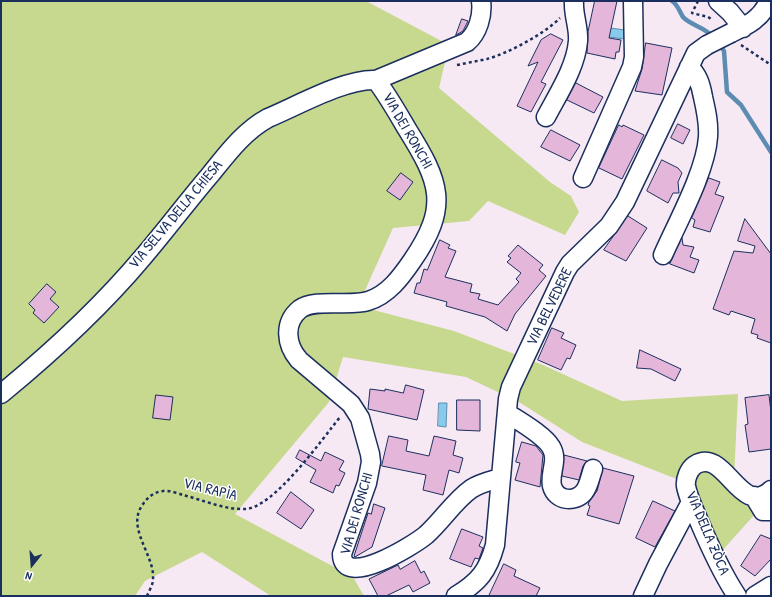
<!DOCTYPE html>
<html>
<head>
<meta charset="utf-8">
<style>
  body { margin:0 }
  #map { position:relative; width:772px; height:597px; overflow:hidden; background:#f7e9f4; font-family:"Patrick Hand",sans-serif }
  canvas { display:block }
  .frame { position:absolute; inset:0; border:2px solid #1b2f5e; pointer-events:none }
  .north { position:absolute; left:12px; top:545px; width:40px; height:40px; -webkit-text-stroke:3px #fff; paint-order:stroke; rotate:197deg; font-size:11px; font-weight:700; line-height:16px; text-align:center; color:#1b2f5e }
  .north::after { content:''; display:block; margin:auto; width:14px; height:18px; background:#1b2f5e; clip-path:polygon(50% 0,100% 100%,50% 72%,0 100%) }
</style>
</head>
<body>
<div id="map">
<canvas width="772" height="597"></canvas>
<div class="frame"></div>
<div class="north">N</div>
</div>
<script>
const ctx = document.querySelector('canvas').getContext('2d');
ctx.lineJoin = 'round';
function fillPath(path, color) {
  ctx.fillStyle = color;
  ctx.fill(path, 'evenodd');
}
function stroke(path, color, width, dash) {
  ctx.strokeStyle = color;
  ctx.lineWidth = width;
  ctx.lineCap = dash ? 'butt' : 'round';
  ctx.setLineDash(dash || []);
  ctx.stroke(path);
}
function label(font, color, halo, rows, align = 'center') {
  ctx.font = font + ' "Patrick Hand",sans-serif';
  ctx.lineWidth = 3;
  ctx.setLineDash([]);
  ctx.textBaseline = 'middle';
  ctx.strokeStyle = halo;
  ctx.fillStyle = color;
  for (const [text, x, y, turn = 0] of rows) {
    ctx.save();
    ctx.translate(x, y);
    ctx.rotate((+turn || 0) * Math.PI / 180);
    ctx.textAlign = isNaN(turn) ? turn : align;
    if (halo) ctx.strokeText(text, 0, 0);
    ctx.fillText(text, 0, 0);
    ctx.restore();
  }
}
fillPath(new Path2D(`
  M1,1H366L449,45L439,88L550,182L571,196L579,212L565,235L488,201L469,221L393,228L358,306L454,331L543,365L622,401L738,394L734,479L755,514L721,552L692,485L582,442L519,402L466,377L343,357L329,402L235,514L353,577L364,596H271L202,552L145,581L135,596H1Z`), '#c7d98e');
const water = new Path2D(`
  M603,27L625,30L624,39L602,36Z
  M439,403H447L446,427L438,426Z`);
fillPath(water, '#89caea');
stroke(water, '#5d8cb2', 1);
stroke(new Path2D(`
  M672,1C678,5 679,11 683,17C690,25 705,27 713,37
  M719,44L724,51L727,92L741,105L771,152`), '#5d8cb2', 4.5);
const building = new Path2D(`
  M595,1H617L609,38L621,40L619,52H616L615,59L587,53L588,32Z
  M462,19L468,21L463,31L456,35Z
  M551,34L563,40L541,82L546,84L531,112L517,106L538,62L528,66L541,40Z
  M646,43L672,48L662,95L635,91L642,69Z
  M576,83L603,97L594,113L567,100Z
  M678,124L690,130L683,144L671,138Z
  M619,125L622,127L623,125L644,135L622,179L599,168Z
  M551,130L580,145L570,161L541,147Z
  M662,160L678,168L682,173L678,182L679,193H673L668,203L647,191Z
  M401,173L413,182L400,200L387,191Z
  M709,178L720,182L715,194L724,197L710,232L693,227L695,220L692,218Z
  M628,216L647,228L626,261L604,250Z
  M745,219L771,254V343L757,338L758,335L751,333L755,319L731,311L729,315L713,309L734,251L753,253L755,246L738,241Z
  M682,238L683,245L694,247L690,257L699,260L694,273L670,264Z
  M440,240L450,245L448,248L456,251L445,277L472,284L470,292L480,294L478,299L498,305L519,282L516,279L521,273L507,262L511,258L508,256L518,245L543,265L539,270L546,276L515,314L507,331L485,317L446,306L447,302L414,293L417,283H420L424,269L427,270Z
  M47,284L56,292L50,299L59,307L44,323L33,313L35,310L29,304Z
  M552,328L564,333L561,338L576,345L570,359L567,358L561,370L538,360Z
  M640,350L681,369L675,381L651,369L637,368Z
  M406,385L424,390L417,420L368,409L370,389L385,391V389L403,393Z
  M156,395L173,397L170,420L153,418Z
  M769,395L771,412V449L749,452L745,425L748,424L745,398Z
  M457,400H480V431L457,430Z
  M389,436L408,440L406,451L429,456L434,436L456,441L453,455L463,458L459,473L449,470L443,495L423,490L426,475L382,466Z
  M522,442L536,446L543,455L540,487L515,480L520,463L516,462Z
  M300,450L321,461L325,452L344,461L339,470L345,473L339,486L336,485L333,493L310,482L316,470L296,458Z
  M564,455L587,461L583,466L579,480L562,476Z
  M603,468L634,476L619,524L587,515L590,506L588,505L589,502L597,491Z
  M291,492L314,510L301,529L277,513Z
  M653,501L675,511L655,547L636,538Z
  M374,504L385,508L372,547L355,557L354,556L368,513L371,514Z
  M462,529L483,537L479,546L483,548L479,559L475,558L471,567L450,559Z
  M761,535L771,539V559L755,576L741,566Z
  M415,561L421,573L424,571L430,583L413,592L409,585L386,596H378L369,579L398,565L400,569Z
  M504,564L516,570L514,576L540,588L536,596H489Z`);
fillPath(building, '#e3b6da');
stroke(building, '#1b2f5e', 1);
const minor = new Path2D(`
  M481,1C483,15 478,33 467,42L376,80C388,96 397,112 407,129C440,182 450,206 412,261C401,277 388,295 368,301C350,307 315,298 300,309C283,323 286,345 299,360L351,404L360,418L370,454L371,462L367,483L342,554C342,590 414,545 426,535C442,521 454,501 471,489C480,483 490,481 500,478
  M718,1L730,12L743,28
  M731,33C748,25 761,19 769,1
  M546,117C558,94 576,67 578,41C579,27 573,15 574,1
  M583,178L632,67L634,57L633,1
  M663,255C677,223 706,171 708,137C709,123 706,110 703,97C701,86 698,74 689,67
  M1,394C51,353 101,307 143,257C166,230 187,202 210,175C227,154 244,131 268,118C297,106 346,78 376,80
  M507,413C519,421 544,435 551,447C559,460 549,473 552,486C556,501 575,503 584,492C589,486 590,477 593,469
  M754,496L763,511H771
  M456,596C479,582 488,571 495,545L508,399L511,387L565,272L570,264L609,226L625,202L696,53L707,45
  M643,596L658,564L691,502
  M737,596C721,572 710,547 699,521C694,510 688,497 686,486C685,479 689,469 695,465C725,446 740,519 771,490
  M755,596L771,586`);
stroke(minor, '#1b2f5e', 21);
stroke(new Path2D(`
  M698,1L692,13L708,17L713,20
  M741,45L771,65
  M457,65C467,63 477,61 487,59C509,53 544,34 560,18
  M147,596C149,591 153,585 153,579C155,557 129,531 140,509C145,500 152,492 163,491C169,490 177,493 183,495C203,500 225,510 245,509C274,508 322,439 341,416`), '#1b2f5e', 2.5, [3, 3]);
stroke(minor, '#fff', 18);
const minorBridge = new Path2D(`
  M707,45L731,33`);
stroke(minorBridge, '#1b2f5e', 21, []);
stroke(minorBridge, '#fff', 18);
label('15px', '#1b2f5e', '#fff', [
  ["VIA DEI RONCHI",407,131,60],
  ["VIA SELVA DELLA CHIESA",176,215,-50],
  ["VIA BELVEDERE",550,307,-64],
  ["VIA RAPÌA",210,490,14],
  ["VIA DEI RONCHI",357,514,-74],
  ["VIA DELLA ZÒCA",707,533,67]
]);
</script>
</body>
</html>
